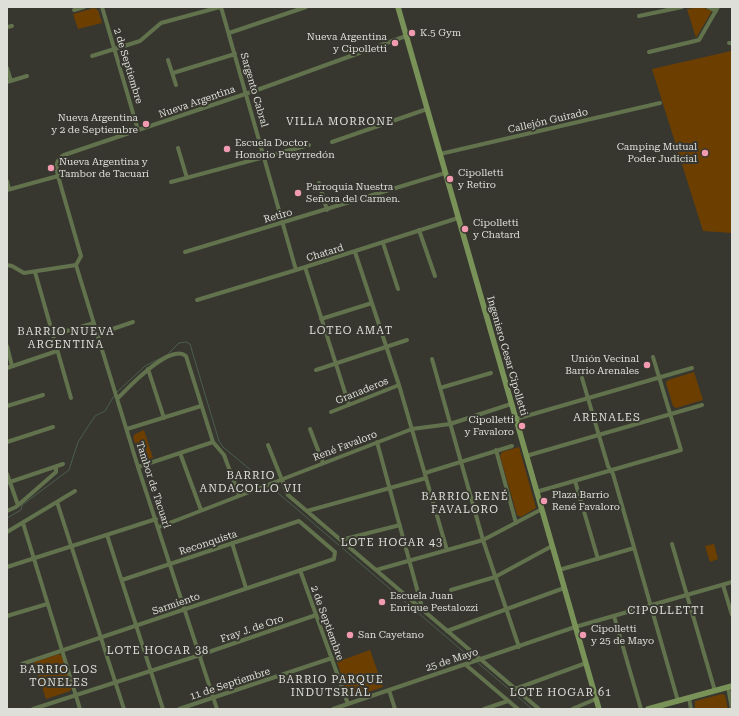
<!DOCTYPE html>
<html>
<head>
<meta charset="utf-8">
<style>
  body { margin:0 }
  #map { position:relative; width:739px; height:716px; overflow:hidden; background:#373730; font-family:"Roboto Serif",serif }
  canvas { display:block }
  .frame { position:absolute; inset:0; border:8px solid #dfdfda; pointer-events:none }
</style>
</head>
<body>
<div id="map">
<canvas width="739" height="716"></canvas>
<div class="frame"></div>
</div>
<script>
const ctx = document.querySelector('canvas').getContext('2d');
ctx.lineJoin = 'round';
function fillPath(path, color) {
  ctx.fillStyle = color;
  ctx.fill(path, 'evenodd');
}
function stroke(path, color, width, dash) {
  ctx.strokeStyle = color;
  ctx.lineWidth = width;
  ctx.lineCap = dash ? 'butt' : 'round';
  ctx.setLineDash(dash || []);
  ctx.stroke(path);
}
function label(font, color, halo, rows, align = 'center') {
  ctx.font = font + ' "Roboto Serif",serif';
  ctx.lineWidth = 4;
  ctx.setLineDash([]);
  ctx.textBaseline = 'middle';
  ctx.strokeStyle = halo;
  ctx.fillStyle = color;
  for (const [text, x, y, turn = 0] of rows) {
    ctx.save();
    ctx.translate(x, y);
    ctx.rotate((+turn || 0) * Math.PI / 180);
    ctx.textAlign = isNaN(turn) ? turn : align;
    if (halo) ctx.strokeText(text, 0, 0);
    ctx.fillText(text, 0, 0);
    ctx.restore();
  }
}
fillPath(new Path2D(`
  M702,7L712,11L696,38L687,9Z
  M94,8L98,10L102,23L78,29L73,14Z
  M731,51L732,233L703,231L652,69Z
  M694,372L703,400L676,408L673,406L666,383L668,380Z
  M144,430L153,458L141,462L133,437L135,434Z
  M519,447L536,508L521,517L517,515L500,456L502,452Z
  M714,544L718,559L710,562L705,546Z
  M370,650L383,687L353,697L348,695L337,662Z
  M59,654L62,656L72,688L70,691L46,699L34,662Z
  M722,694L725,695L728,709H695V701Z`), '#6c3f01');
stroke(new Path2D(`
  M117,392L145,366L167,355L179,343L186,342L190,344L219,441L223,447L264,481
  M271,487L472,659
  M7,518L21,510L22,505L69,470L78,442L95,416L105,411L114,396
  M478,663L532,709`), '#4b5e4f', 1);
stroke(new Path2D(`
  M102,7L138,130
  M221,7L296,270
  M708,7L716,11
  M74,10L84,7
  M639,16L682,7
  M7,27L12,26
  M229,33L306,7
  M729,43H732
  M649,52L699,40L718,7
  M92,56L140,41L161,23L220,7
  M168,60L176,85
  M7,68L11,81
  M173,73L235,54
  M7,82L27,76
  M332,142L427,109
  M178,148L187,178
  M440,154L660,103
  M58,176L81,256L76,265
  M7,181L9,189
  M171,182L309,145
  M319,183L327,210
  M7,190L58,176C56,166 55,161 64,155L257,90L406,36
  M419,230L435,276
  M383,243L398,289
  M185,252L445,173
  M355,252L399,385L447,550
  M7,265L12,266L24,273L76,265
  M76,265L138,467L217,709
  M305,267L349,405
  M35,272L71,398
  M197,300L296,270L458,218
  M321,319L372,303
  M98,334L133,322
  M53,335L94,323
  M7,346L12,366
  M432,359L483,540L519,647
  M7,368L57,351
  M148,369L164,418
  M316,370L407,340
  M582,378L608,466L613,474L678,701
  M440,388L491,373
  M118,398C129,387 170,343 186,356L213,442L224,455L239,495
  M7,406L43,395
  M331,412L399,385
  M516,419L692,368
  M127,429L201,406
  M310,429L323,463
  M7,442L53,427
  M377,442L423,611
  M268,445L288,495L539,709
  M496,450L516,523
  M180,453L201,510
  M526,456L702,405
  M138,467L213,442
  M425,473L512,446
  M7,474L18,505
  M575,481L598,559
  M7,483L63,464
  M536,492L681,450L653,357
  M57,502L124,709
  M7,511L16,507L56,472V467
  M307,511L426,478
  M23,523L80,709
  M159,527L412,429L450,424L511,404
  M7,532L75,491
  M107,535L163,709
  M341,540L400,525
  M232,543L246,588
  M672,544L715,691
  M7,567L156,519
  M300,570L348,704
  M376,570L483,540L542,509
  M559,570L634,548
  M723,585L732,615
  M451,590L495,577L552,546
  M7,616L47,604
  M614,616L641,709
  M447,631L564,588
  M22,664L334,559L335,552L299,521L122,580
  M466,665L518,709
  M728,687L732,709
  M515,689L586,663
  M389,690L395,709
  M689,698L691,709
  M33,709L200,655L316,615
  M179,709L332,658
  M333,709L575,627L732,582
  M484,709L508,701
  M572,709L596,699`), '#61724d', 4);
stroke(new Path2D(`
  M398,7L599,709
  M648,709L732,686`), '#789258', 5.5);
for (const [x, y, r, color] of [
  [412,33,4,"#f29ab0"],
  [395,43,4,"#f29ab0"],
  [146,124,4,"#f29ab0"],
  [227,149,4,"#f29ab0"],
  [705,153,4,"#f29ab0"],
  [51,168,4,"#f29ab0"],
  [450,179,4,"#f29ab0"],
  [298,193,4,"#f29ab0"],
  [465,229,4,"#f29ab0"],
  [647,365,4,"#f29ab0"],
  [522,426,4,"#f29ab0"],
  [544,501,4,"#f29ab0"],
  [382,602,4,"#f29ab0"],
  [350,635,4,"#f29ab0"],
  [583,635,4,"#f29ab0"]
]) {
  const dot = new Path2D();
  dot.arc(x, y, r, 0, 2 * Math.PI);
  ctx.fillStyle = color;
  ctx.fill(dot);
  stroke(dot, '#373730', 1.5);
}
label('10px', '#dfdfda', '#373730', [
  ["K.5 Gym",420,33],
  ["Nueva Argentina",387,37,"right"],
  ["y Cipolletti",387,49,"right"],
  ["Nueva Argentina",138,118,"right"],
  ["y 2 de Septiembre",138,130,"right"],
  ["Escuela Doctor",235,143],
  ["Honorio Pueyrredón",235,155],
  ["Camping Mutual",697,147,"right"],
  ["Poder Judicial",697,159,"right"],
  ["Nueva Argentina y",59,162],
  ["Tambor de Tacuarí",59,174],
  ["Cipolletti",458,173],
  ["y Retiro",458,185],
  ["Parroquia Nuestra",306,187],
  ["Señora del Carmen.",306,199],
  ["Cipolletti",473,223],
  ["y Chatard",473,235],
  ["Unión Vecinal",639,359,"right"],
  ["Barrio Arenales",639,371,"right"],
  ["Cipolletti",514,420,"right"],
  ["y Favaloro",514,432,"right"],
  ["Plaza Barrio",552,495],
  ["René Favaloro",552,507],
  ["Escuela Juan",390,596],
  ["Enrique Pestalozzi",390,608],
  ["Cipolletti",591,629],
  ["y 25 de Mayo",591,641],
  ["San Cayetano",358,635]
], 'left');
label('10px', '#dfdfda', '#373730', [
  ["2 de Septiembre",128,66,73],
  ["Sargento Cabral",254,90,74],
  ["Nueva Argentina",197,102,-19],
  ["Callejón Guirado",548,121,-13],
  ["Retiro",278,216,-16],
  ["Chatard",325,253,-17],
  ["Ingeniero Cesar Cipolletti",507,356,74],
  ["Granaderos",362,391,-22],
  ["René Favaloro",345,446,-21],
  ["Tambor de Tacuarí",153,485,72],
  ["Reconquista",208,543,-18],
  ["Sarmiento",176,604,-19],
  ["2 de Septiembre",327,623,70],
  ["Fray J. de Oro",252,629,-19],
  ["25 de Mayo",452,660,-18],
  ["11 de Septiembre",230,684,-18]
]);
ctx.letterSpacing = '1px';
label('11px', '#dfdfda', '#373730', [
  ["VILLA MORRONE",340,122],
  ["LOTEO AMAT",351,331],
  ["BARRIO NUEVA",66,332],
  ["ARGENTINA",66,345],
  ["ARENALES",607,418],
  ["BARRIO",251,476],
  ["ANDACOLLO VII",251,489],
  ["BARRIO RENÉ",465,497],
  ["FAVALORO",465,510],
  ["LOTE HOGAR 43",392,543],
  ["CIPOLLETTI",666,611],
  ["LOTE HOGAR 38",158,651],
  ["BARRIO LOS",59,670],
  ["TONELES",59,683],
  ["BARRIO PARQUE",331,680],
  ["INDUTSRIAL",331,693],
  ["LOTE HOGAR 61",561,693]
]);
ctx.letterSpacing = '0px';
</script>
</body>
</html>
